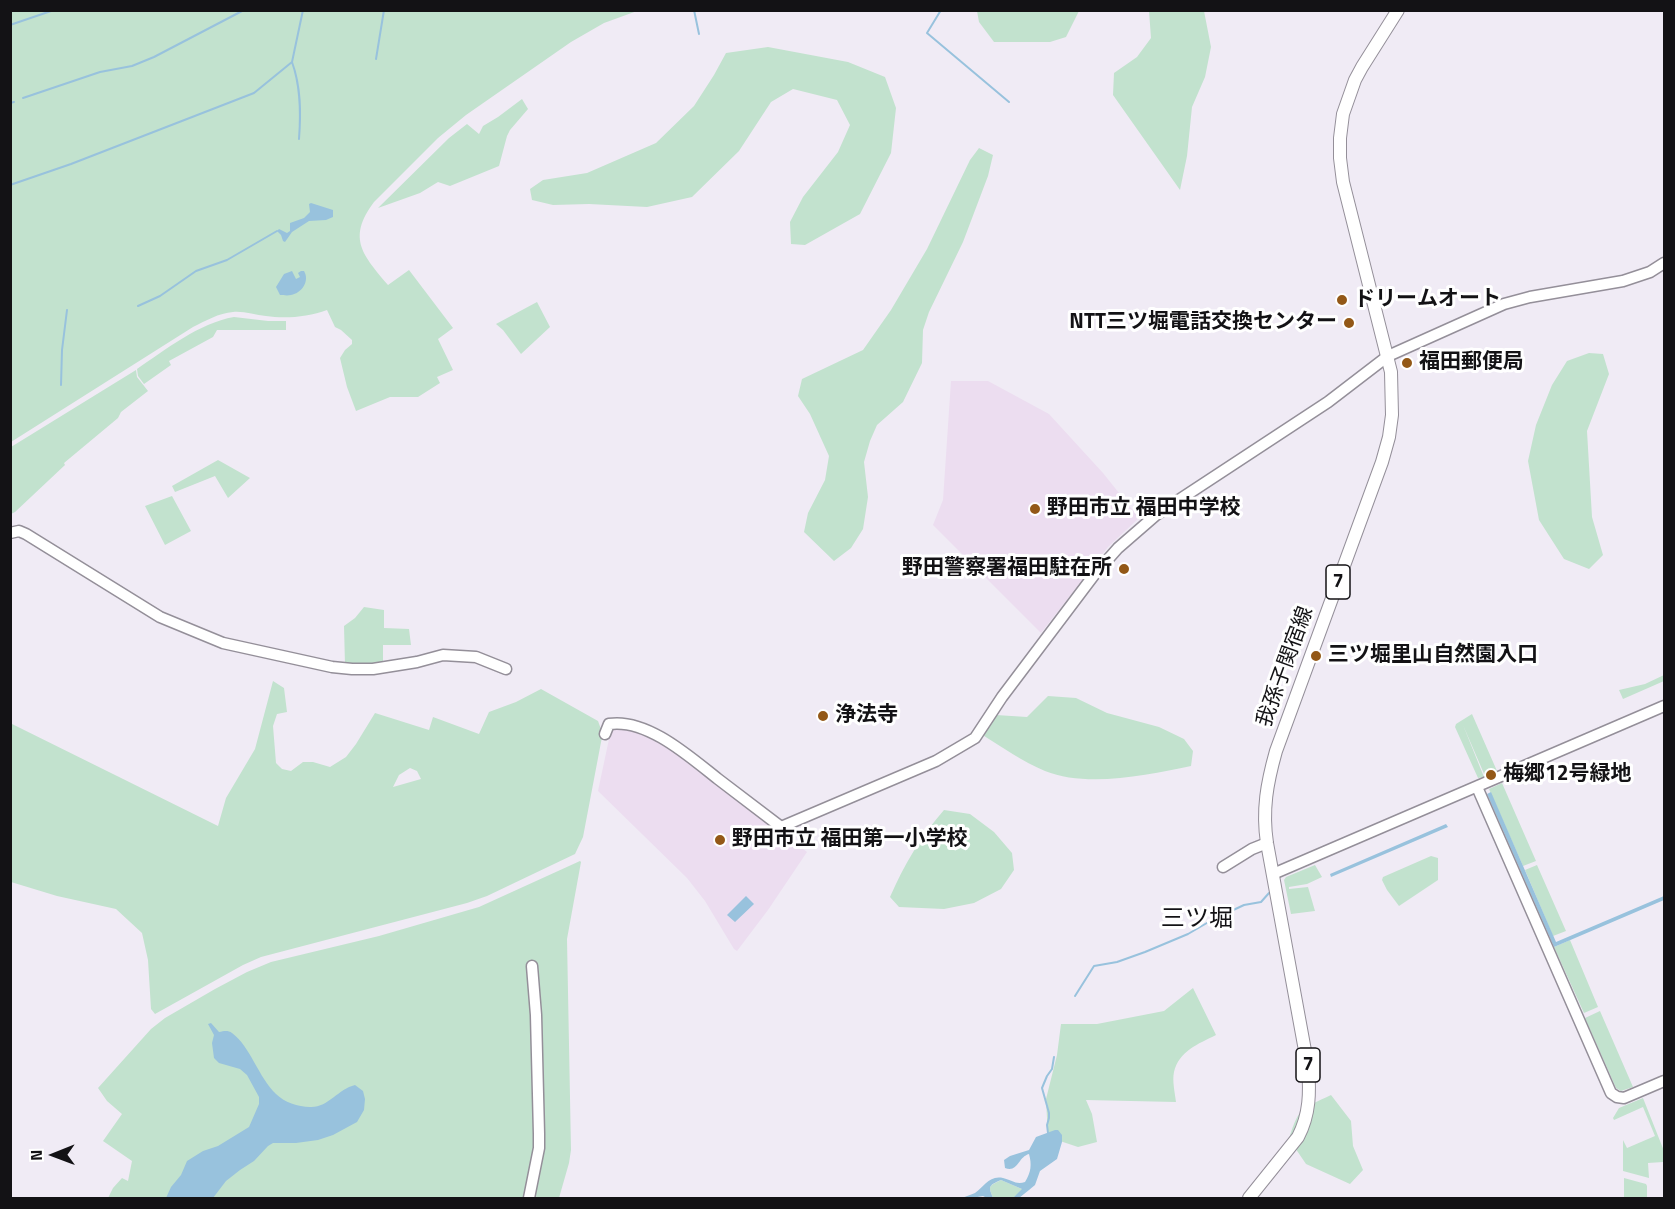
<!DOCTYPE html>
<html>
<head>
<meta charset="utf-8">
<style>
  body { margin:0 }
  #map { position:relative; width:1675px; height:1209px; overflow:hidden; background:#f0ebf5; font-family:"Titillium Web",sans-serif }
  canvas { display:block }
  .frame { position:absolute; inset:0; border:12px solid #131215; pointer-events:none }
  .north { position:absolute; left:24px; top:1125px; width:60px; height:60px; -webkit-text-stroke:4px #fff; paint-order:stroke; rotate:269deg; font-size:16px; font-weight:700; line-height:24px; text-align:center; color:#131215 }
  .north::after { content:''; display:block; margin:auto; width:21px; height:27px; background:#131215; clip-path:polygon(50% 0,100% 100%,50% 72%,0 100%) }
</style>
</head>
<body>
<div id="map">
<canvas width="1675" height="1209"></canvas>
<div class="frame"></div>
<div class="north">N</div>
</div>
<script>
const ctx = document.querySelector('canvas').getContext('2d');
ctx.lineJoin = 'round';
function fillPath(path, color) {
  ctx.fillStyle = color;
  ctx.fill(path, 'evenodd');
}
function stroke(path, color, width, dash) {
  ctx.strokeStyle = color;
  ctx.lineWidth = width;
  ctx.lineCap = dash ? 'butt' : 'round';
  ctx.setLineDash(dash || []);
  ctx.stroke(path);
}
function label(font, color, halo, rows, align = 'center') {
  ctx.font = font + ' "Titillium Web","Noto Sans JP",sans-serif';
  ctx.lineWidth = 6;
  ctx.setLineDash([]);
  ctx.textBaseline = 'middle';
  ctx.strokeStyle = halo;
  ctx.fillStyle = color;
  for (const [text, x, y, turn = 0] of rows) {
    ctx.save();
    ctx.translate(x, y);
    ctx.rotate((+turn || 0) * Math.PI / 180);
    ctx.textAlign = isNaN(turn) ? turn : align;
    if (halo) ctx.strokeText(text, 0, 0);
    ctx.fillText(text, 0, 0);
    ctx.restore();
  }
}
fillPath(new Path2D(`
  M951,381H988L1049,414L1103,473L1139,518L1108,547L1041,633L933,525L943,500Z
  M618,728H625L670,747L807,852L768,910L737,951L734,949L705,901L687,878L598,791L609,739L614,729Z`), '#ecddf0');
fillPath(new Path2D(`
  M11,11H637L604,23L571,42L466,115L438,138L374,202C346,239 364,256 388,285L409,270L453,328L438,339L453,370L437,377L440,383L418,397H390L356,411L347,387L340,358L345,350L352,344V340L341,330L335,327L327,310C308,317 285,319 266,316C255,315 244,311 233,312C219,313 205,321 193,327L11,442Z
  M977,11V10L1079,11L1066,37L1050,42H994L979,22Z
  M1149,11H1204L1211,47L1205,77L1192,107L1187,156L1180,190L1113,95L1114,73L1137,57L1151,38Z
  M768,47L848,62L885,77L896,108L891,153L860,214L805,245L791,244L790,222L803,197L838,152L850,125L837,100L793,89L771,102L739,151L692,197L647,207L589,204L553,205L532,200L530,189L543,180L587,173L656,143L694,106L714,75L726,53Z
  M522,99L528,109L510,130L507,136L499,166L450,186L438,182L420,193L378,208L449,138L467,124L479,134L483,126L498,117Z
  M979,148L993,155L988,176L963,242L929,312L923,330L922,363L903,402L877,425L870,441L864,462L868,497L863,529L851,548L834,561L804,532L808,513L825,480L829,456L810,414L798,396L802,379L863,350L891,310L927,249L970,160Z
  M537,302L550,327L521,354L503,330L496,324Z
  M234,317L268,321H286V330H217L213,337L169,361L171,365L144,384L138,376L137,369C165,350 199,323 234,317Z
  M1589,353L1603,354L1609,374L1587,431L1592,517L1603,555L1589,569L1564,559L1539,520L1528,461L1536,425L1552,385L1567,361Z
  M136,370L137,377L148,391L121,412L118,418L64,463L65,465L15,512L11,514V447Z
  M218,460L250,478L228,498L215,476L175,492L172,486Z
  M172,496L191,531L165,545L145,506Z
  M364,607L384,610V628L409,629L411,645H383V662L366,664L345,665L344,626L355,618Z
  M1664,675V681L1623,699L1619,690L1645,684Z
  M273,681L284,688L287,712L277,714L273,726L276,763L282,769L291,771L303,762H313L330,767L346,757L356,744L375,713L429,730L433,717L479,734L489,712L516,702L541,689L598,721L602,732V737L583,837L575,854L487,896L467,903L261,957L243,965L155,1014L151,1009L148,960L142,933L116,909L57,896L11,882L10,723L218,826L226,798L255,749ZM410,768L417,771L421,779L393,787L399,775Z
  M1048,696L1076,698L1107,713L1159,727L1184,739L1193,751L1191,766C1148,775 1087,788 1045,771C1023,762 1002,747 981,734L996,715L1027,717Z
  M1472,714L1497,771L1485,776L1463,725L1484,777L1478,778L1455,727L1456,724Z
  M1502,783L1536,861L1523,866L1489,789Z
  M944,810L970,814L994,832L1012,853L1014,870L1001,889L974,903L944,909L899,907L890,897C904,865 921,836 944,810Z
  M1431,856L1438,858V880L1399,906L1387,890L1382,880L1383,877Z
  M580,861L581,862L567,939L571,1150L569,1163L559,1198H108L113,1188L122,1178L128,1181L132,1161L103,1141L122,1114L107,1101L98,1088L151,1029L165,1018L215,989L247,972L271,962L379,936L479,907Z
  M1315,865L1322,877L1307,884L1289,887V889L1308,887L1315,911L1291,914L1284,880L1286,877Z
  M1537,865L1566,931L1553,936L1525,870Z
  M1570,940L1598,1007L1584,1013L1554,947Z
  M1193,988L1216,1035C1198,1044 1179,1051 1174,1072C1172,1081 1175,1093 1176,1102L1086,1100L1092,1114L1097,1142L1078,1147L1048,1137L1046,1099L1057,1055L1061,1024H1097L1164,1011Z
  M1600,1011L1633,1087L1621,1091L1616,1088L1585,1018Z
  M1331,1095L1351,1121L1353,1146L1363,1170L1350,1184L1306,1164L1289,1139C1299,1106 1302,1109 1331,1095Z
  M1643,1098L1664,1151L1663,1162L1648,1163L1649,1178L1623,1171V1140L1627,1148L1655,1136L1643,1107L1614,1120L1613,1118L1619,1108Z
  M1624,1178L1646,1184L1647,1186V1198H1624Z
  M1001,1180L1022,1189V1191L1013,1198H993C989,1186 987,1187 1001,1180Z`), '#c2e2ce');
fillPath(new Path2D(`
  M311,203L333,210V217L326,220L309,221L292,232L285,242L283,241L281,235L277,231L279,229L287,233L290,231V223L304,218L310,212L309,204Z
  M292,271L296,279L300,277L298,273L301,271H304C310,281 302,293 291,295C287,296 283,295 280,295L276,287L284,274Z
  M1491,792L1556,942L1664,896V900L1554,947L1487,794Z
  M1446,824L1448,827L1331,877L1330,874Z
  M746,896L754,904L735,922L727,915Z
  M211,1023L219,1032C224,1031 228,1030 232,1033C250,1046 259,1078 276,1094C284,1102 298,1107 310,1107C328,1108 338,1089 355,1085L363,1091L365,1099L364,1110L357,1122L333,1135L318,1140L296,1143H273L268,1146L254,1161L240,1170L226,1181L213,1198H166L171,1187L181,1175L187,1161L203,1151L218,1146L249,1127L259,1104V1097L247,1075L240,1069L219,1063L214,1058L212,1043L214,1035L208,1024Z
  M1055,1130H1058L1062,1135V1142L1057,1159L1040,1171L1035,1185L1029,1190L1019,1198H1013L1022,1189L1001,1180C987,1186 989,1187 993,1198H987L983,1196L972,1198H962C966,1196 971,1195 975,1193C984,1187 989,1175 1003,1178C1012,1180 1016,1185 1025,1182C1031,1172 1032,1165 1029,1154C1018,1157 1018,1173 1005,1168L1004,1160L1010,1156L1029,1150L1036,1137Z`), '#98c2dd');
stroke(new Path2D(`
  M694,10L699,34
  M941,10L927,33L1009,102
  M10,25L54,10
  M376,59L384,10
  M23,98L100,72L132,66L154,57L244,10
  M10,103L14,102
  M299,139C301,113 301,87 292,62L303,10
  M10,185L71,164L254,93L292,62
  M138,306L160,296L196,271L227,260L277,231
  M61,385L62,350L67,310
  M1075,996L1094,966L1117,962L1145,952L1188,934L1212,920L1244,905L1261,902L1269,893
  M1048,1133L1047,1125L1049,1118V1113L1042,1088L1047,1076L1052,1069L1054,1057`), '#98c2dd', 2);
const tertiary = new Path2D(`
  M10,533L19,531L26,534L160,617L223,643L332,667L352,669H373L417,662L443,655L476,657L506,669
  M605,734L609,724C647,718 690,757 718,779C739,795 760,811 781,827L936,761L975,738L1002,697L1094,575L1118,548L1156,515L1328,402L1388,356L1504,304L1530,297L1623,281L1650,272L1664,263
  M1477,787L1611,1093L1617,1097L1624,1098L1664,1081
  M1223,867L1252,849L1267,843
  M1273,874L1664,706
  M529,1198L539,1148V1134L536,1015L532,966`);
const primary = new Path2D(`
  M1249,1198L1298,1137C1310,1114 1310,1092 1308,1067L1267,843C1262,810 1267,783 1276,751L1382,462L1389,437L1392,415L1391,372L1343,182L1340,158V138L1343,114L1355,80L1362,67L1398,10`);
stroke(tertiary, '#948f99', 13);
stroke(primary, '#948f99', 14);
stroke(tertiary, '#fff', 10);
stroke(primary, '#fff', 12);
for (const [x, y, r, color] of [
  [1342,300,6,"#935817"],
  [1349,323,6,"#935817"],
  [1407,363,6,"#935817"],
  [1035,509,6,"#935817"],
  [1124,569,6,"#935817"],
  [1316,656,6,"#935817"],
  [823,716,6,"#935817"],
  [1491,775,6,"#935817"],
  [720,840,6,"#935817"]
]) {
  const dot = new Path2D();
  dot.arc(x, y, r, 0, 2 * Math.PI);
  ctx.fillStyle = color;
  ctx.fill(dot);
  stroke(dot, '#fff', 2);
}
for (const [x, y, w] of [
  [1338,582,24],
  [1308,1065,24]
]) {
  const box = new Path2D();
  box.roundRect(x - w / 2, y - 17, w, 34, 4.5);
  ctx.fillStyle = '#fff';
  ctx.fill(box);
  stroke(box, '#131215', 1.5);
}
label('bold 20px', '#131215', null, [
  ["7",1338,582],
  ["7",1308,1065]
]);
label('bold 21px', '#131215', '#fff', [
  ["ドリームオート",1354,300],
  ["NTT三ツ堀電話交換センター",1337,323,"right"],
  ["福田郵便局",1419,363],
  ["野田市立 福田中学校",1047,509],
  ["野田警察署福田駐在所",1112,569,"right"],
  ["三ツ堀里山自然園入口",1328,656],
  ["浄法寺",835,716],
  ["梅郷12号緑地",1503,775],
  ["野田市立 福田第一小学校",732,840]
], 'left');
label('21px', '#131215', '#fff', [
  ["我孫子関宿線",1286,667,-70]
]);
label('24px', '#131215', '#fff', [
  ["三ツ堀",1197,920]
]);
</script>
</body>
</html>
